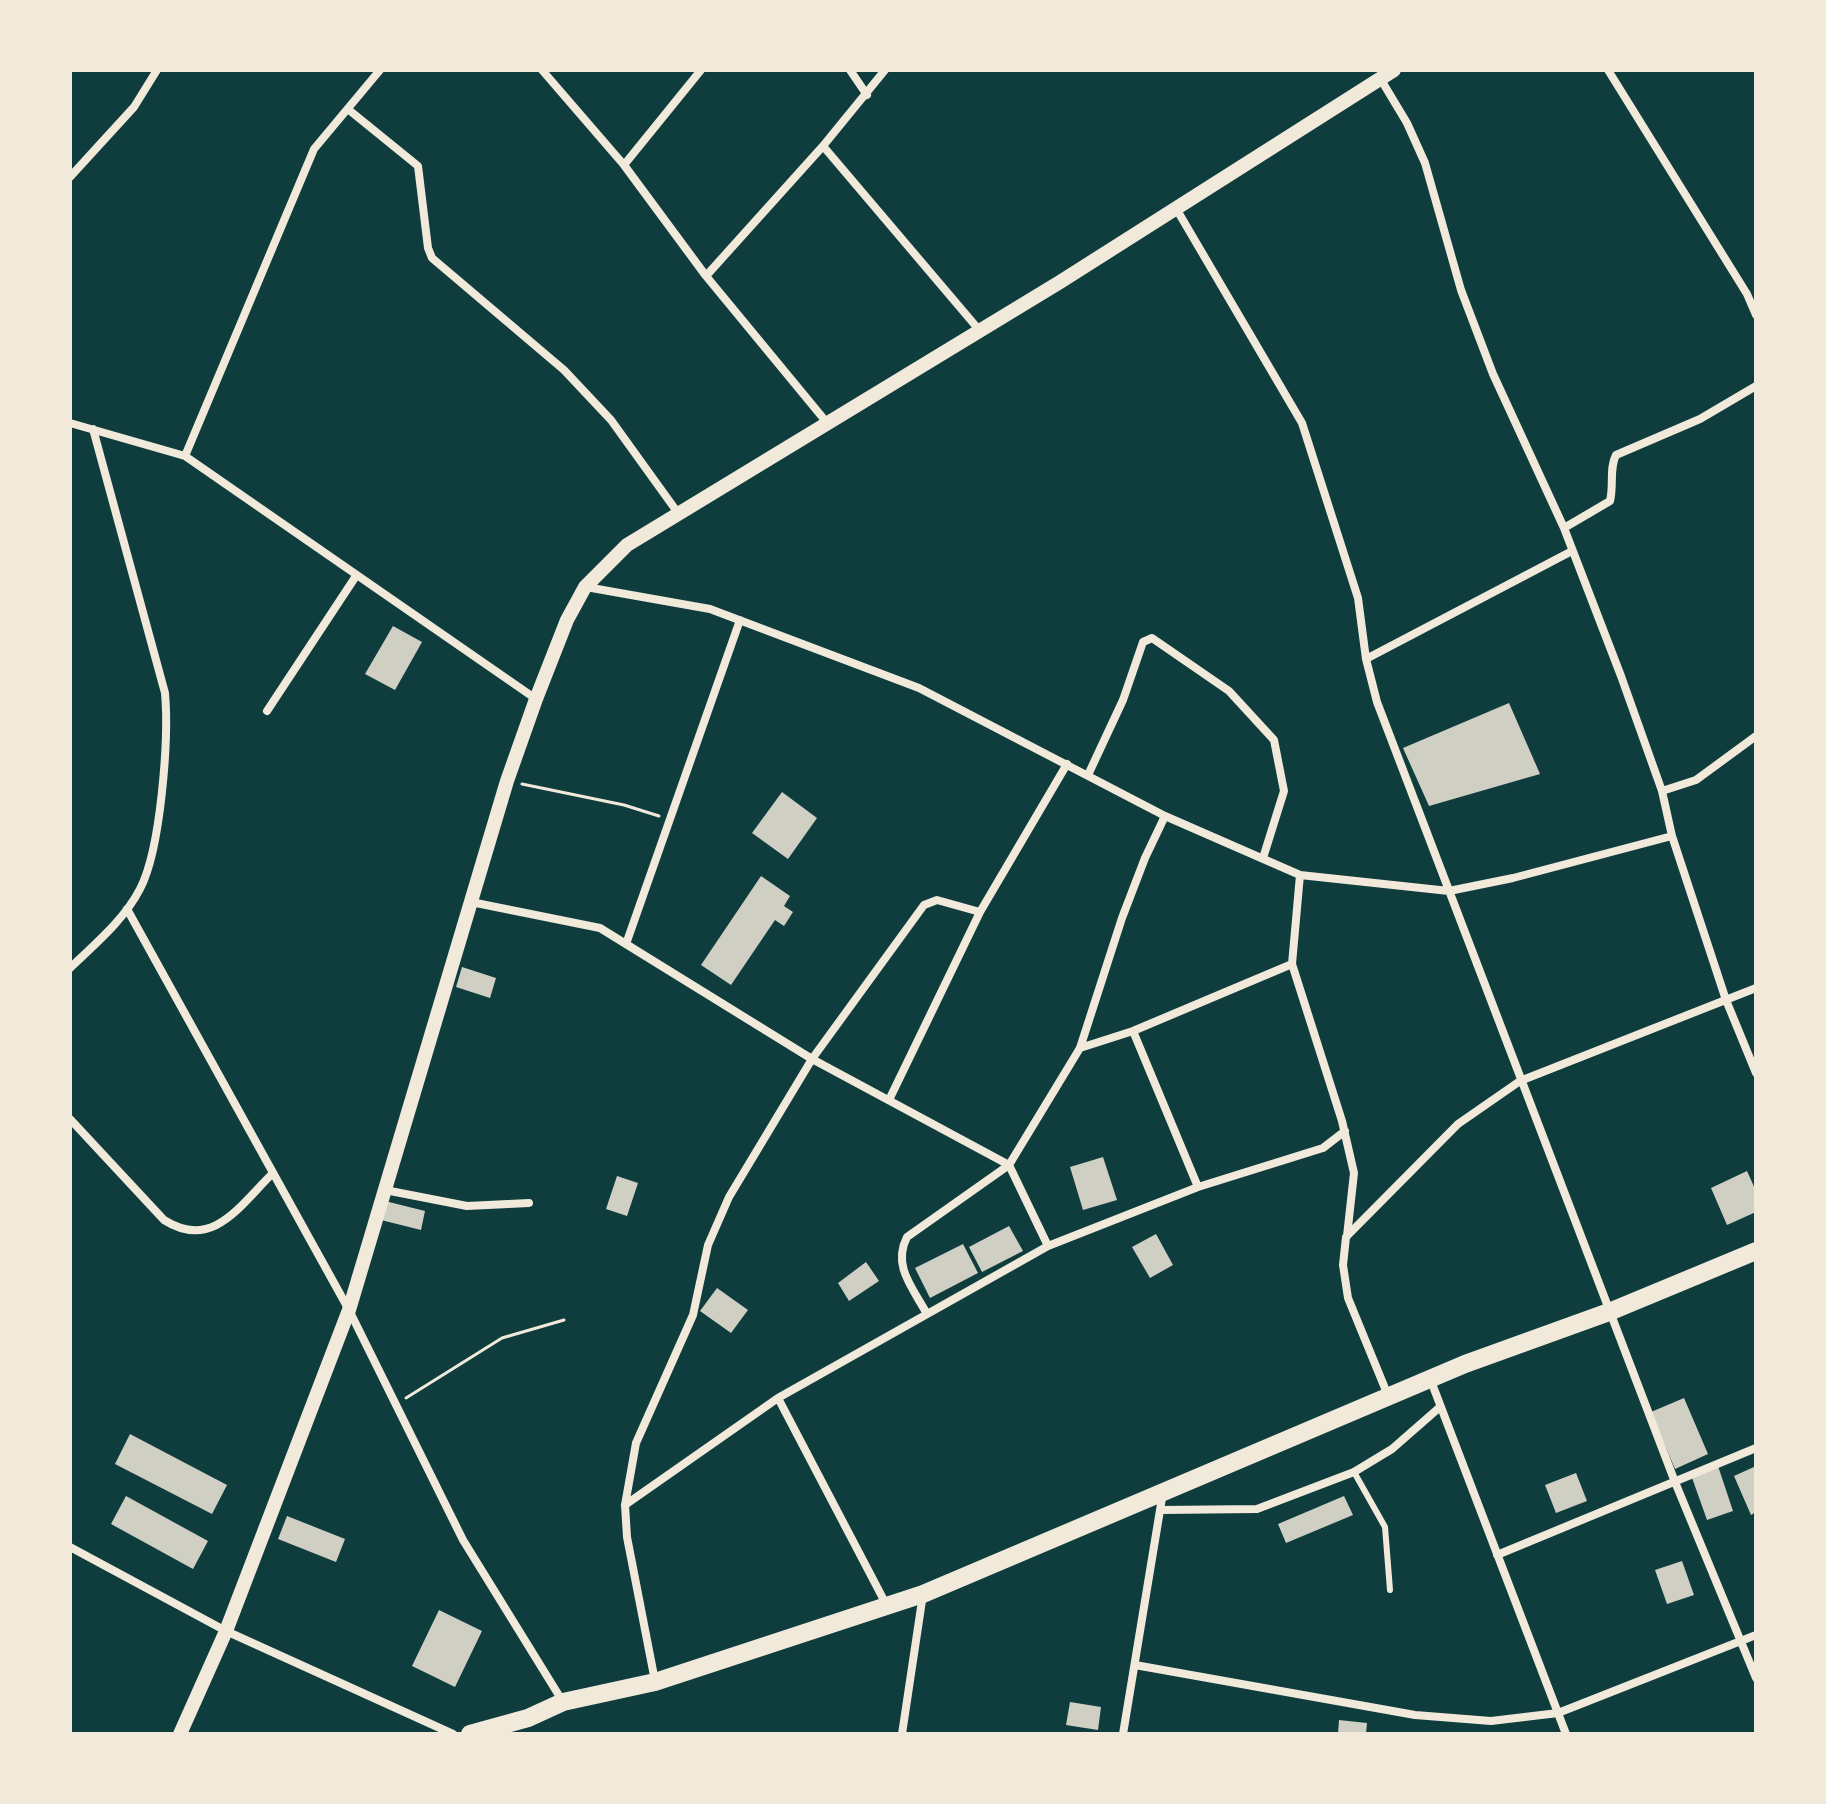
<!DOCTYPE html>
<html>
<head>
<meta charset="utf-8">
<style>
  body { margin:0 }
  #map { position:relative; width:1826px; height:1804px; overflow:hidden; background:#0f3d3e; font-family:"Roboto Condensed",sans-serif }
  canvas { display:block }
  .frame { position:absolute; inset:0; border:72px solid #f1e9da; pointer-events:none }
</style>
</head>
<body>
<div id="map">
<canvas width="1826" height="1804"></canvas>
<div class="frame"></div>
</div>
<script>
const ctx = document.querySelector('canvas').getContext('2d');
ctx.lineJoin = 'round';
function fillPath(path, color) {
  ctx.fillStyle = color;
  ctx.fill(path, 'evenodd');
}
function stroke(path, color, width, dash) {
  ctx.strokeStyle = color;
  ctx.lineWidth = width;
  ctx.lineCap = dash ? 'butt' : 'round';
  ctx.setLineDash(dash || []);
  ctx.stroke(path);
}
fillPath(new Path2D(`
  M393,626L422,642L395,690L365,674Z
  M1509,703L1540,774L1429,806L1403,748Z
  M782,792L817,818L788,859L752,833Z
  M761,876L790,896L784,906L793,912L784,926L775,920L731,985L701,965Z
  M462,967L496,978L490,998L456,987Z
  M1103,1157L1117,1200L1083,1210L1070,1167Z
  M1747,1171L1756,1191V1212L1727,1225L1711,1188Z
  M617,1176L638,1183L627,1216L606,1209Z
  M385,1201L425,1211L421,1230L381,1220Z
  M1009,1226L1023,1251L982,1272L969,1247Z
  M1156,1234L1173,1265L1150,1278L1132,1247Z
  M963,1244L978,1273L930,1298L915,1268Z
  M866,1262L879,1281L849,1301L838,1283Z
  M717,1288L748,1310L731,1333L700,1311Z
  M1684,1398L1708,1454L1675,1469L1651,1412Z
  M130,1434L227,1485L212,1514L115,1464Z
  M1718,1466L1733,1511L1707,1520L1691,1475Z
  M1756,1466V1512L1751,1515L1734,1476Z
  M1576,1473L1587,1501L1556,1513L1545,1485Z
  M126,1496L208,1541L193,1569L111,1524Z
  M1344,1496L1353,1515L1286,1543L1278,1524Z
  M287,1516L345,1539L336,1562L278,1539Z
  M1682,1561L1694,1595L1667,1604L1655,1570Z
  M439,1610L482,1631L455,1687L412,1666Z
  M1070,1702L1101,1707L1098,1730L1066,1725Z
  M1339,1720L1367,1723L1366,1734H1338Z`), '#cfcfc3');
stroke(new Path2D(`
  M522,784L624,805L659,816
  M406,1398L502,1338L564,1320`), '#f1e9da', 3);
stroke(new Path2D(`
  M1354,1472L1385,1527L1390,1590`), '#f1e9da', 6);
stroke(new Path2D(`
  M542,70L624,165L706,276L828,424
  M850,70L867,95
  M1608,70L1747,294L1756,315
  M1380,78L1407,123L1425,163L1461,290L1493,374L1564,528L1621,676L1662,791L1672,836L1726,1000L1756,1073
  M349,110L418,166L428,248L432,258L564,370L611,420L678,513
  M823,146L980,331
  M624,165L701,70
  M70,177L134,107L157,70
  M1177,210L1302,423L1358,598L1366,659L1377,702L1675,1482L1756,1678
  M706,276L823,146L885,70
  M70,423L185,456L536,699
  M185,456L314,149L380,70
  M1564,528L1610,501C1614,485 1609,468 1616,455L1700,419L1756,386
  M586,587L710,609L919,688L1165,816L1300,875L1449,891L1513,878L1672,836
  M1366,659L1572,551
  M267,711L356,576
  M1088,775L1123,700L1143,642L1152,638L1229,691L1274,740L1284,791L1263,858
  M1662,791L1696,780L1756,736
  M1300,875L1292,964L1342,1121L1354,1173L1347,1236
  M471,902L600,928L812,1059L1009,1165L1048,1246
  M127,909L349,1310L463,1540L563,1702
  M626,944L740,620
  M70,968C95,944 124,920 140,889C161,849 169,738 165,693L93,429
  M1133,1031L1198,1187
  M1080,1048L1133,1031L1292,964
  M889,1100L980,912L1067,764
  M70,1119L164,1220C213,1251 240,1205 273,1173
  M385,1190L467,1206L529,1203
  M927,1314C913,1288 892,1266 907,1237L1009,1165L1080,1048L1122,918L1145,858L1165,816
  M1431,1381L1566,1734
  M778,1398L887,1606
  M1389,1398L1348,1298L1343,1265L1346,1237L1458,1124L1520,1081L1756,988
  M625,1505L778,1398L1048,1246L1198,1187L1323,1148L1345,1131
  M1160,1510L1257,1509L1354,1472L1392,1449L1440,1407
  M70,1547L226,1631L453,1734
  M1497,1555L1756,1448
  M1135,1665L1415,1715L1491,1721L1558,1713L1756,1635
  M655,1681L627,1537L625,1505L636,1443L693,1315L708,1245L729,1197L812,1059L924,905L937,900L980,912
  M902,1734L923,1594
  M1123,1734L1163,1492`), '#f1e9da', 8);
stroke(new Path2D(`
  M180,1734L226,1631L349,1310L507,781L536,699L567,620L585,587L627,545L1060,282L1394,70`), '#f1e9da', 14);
stroke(new Path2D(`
  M470,1734L528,1718L563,1702L655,1682L923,1594L1465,1364L1609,1312L1756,1251`), '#f1e9da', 18);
</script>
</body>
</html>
